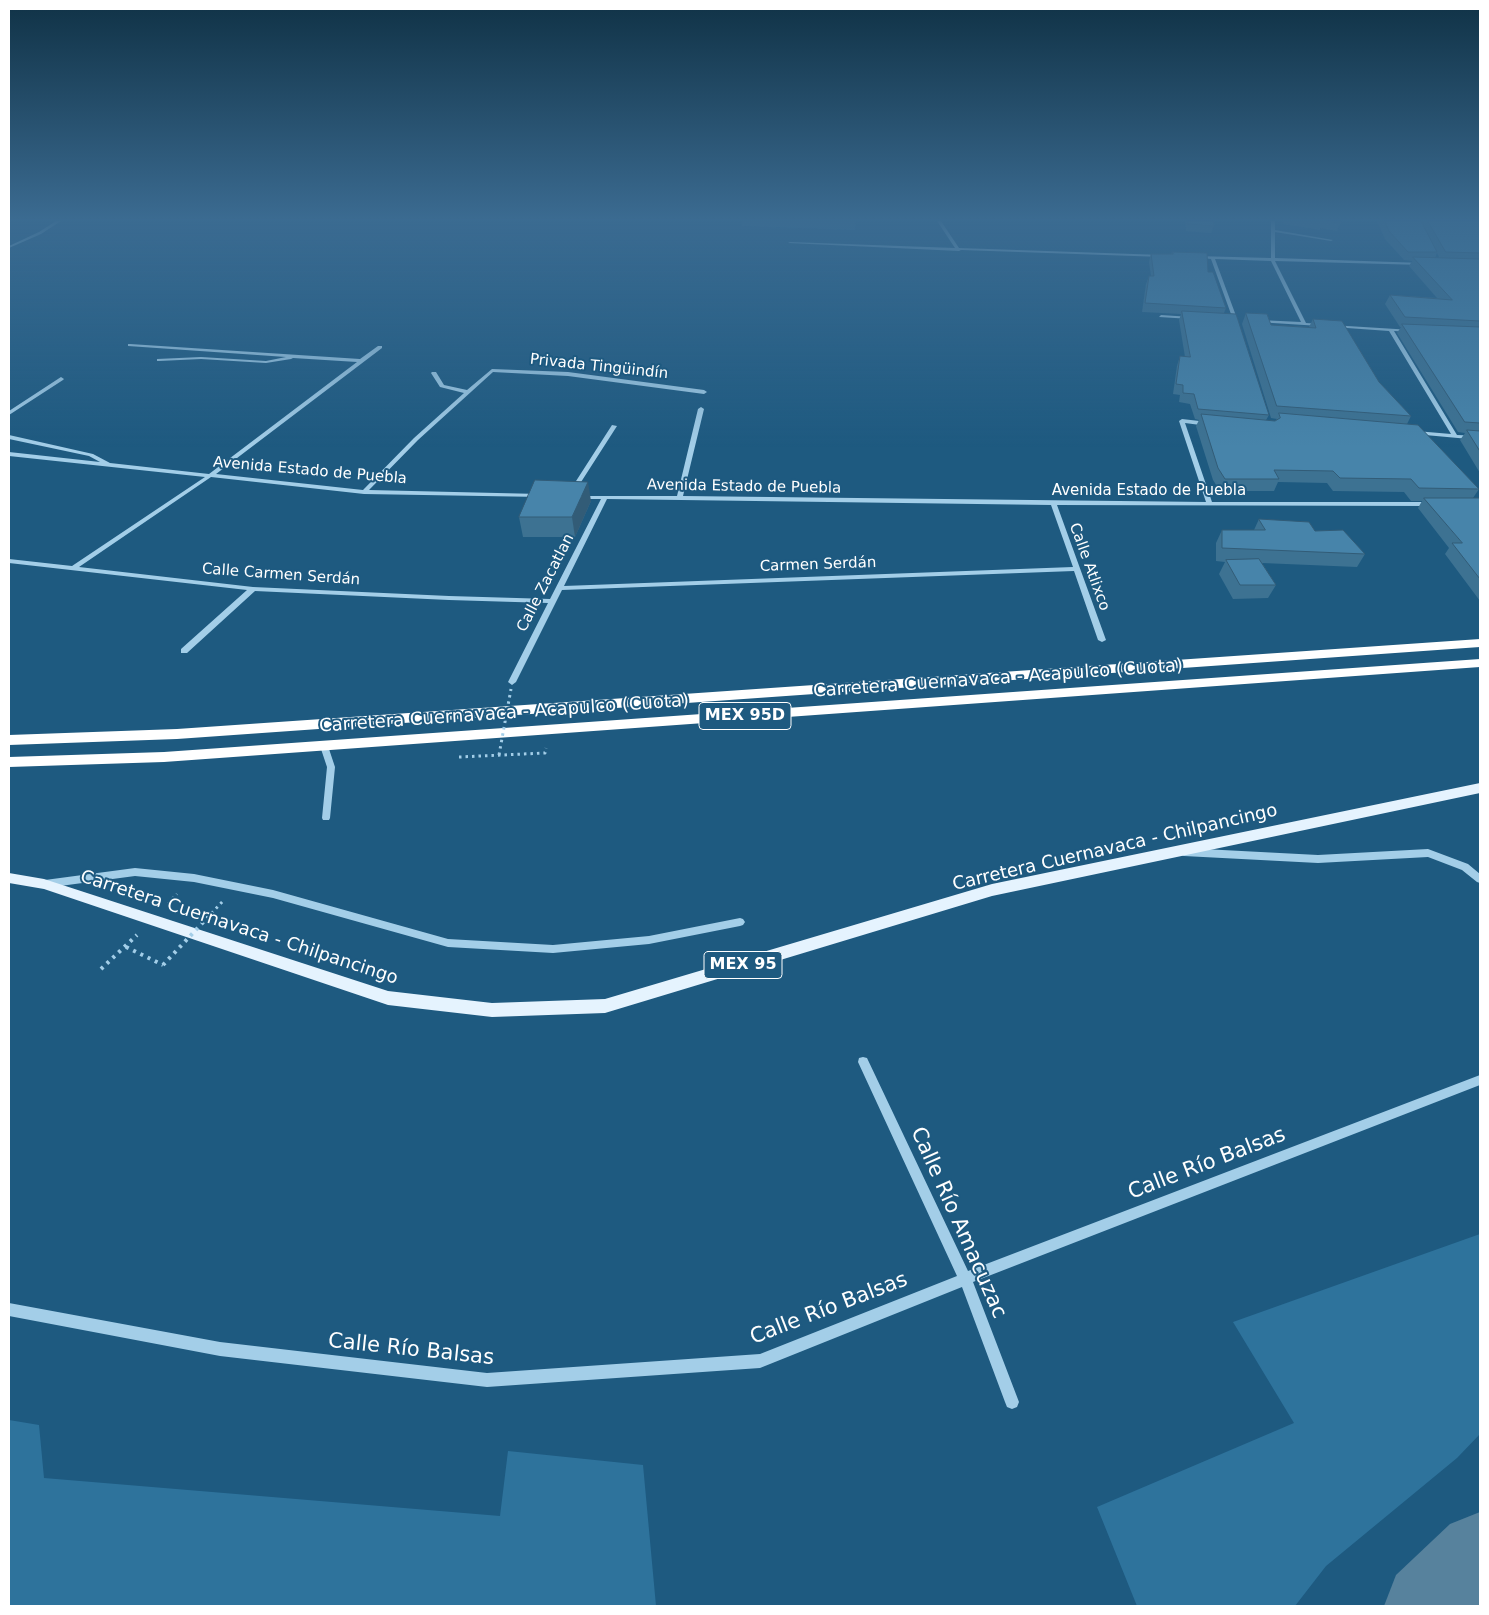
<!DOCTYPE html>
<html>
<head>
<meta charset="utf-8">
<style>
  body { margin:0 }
  #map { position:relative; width:1489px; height:1615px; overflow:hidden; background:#1e5a80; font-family:"DejaVu Sans",sans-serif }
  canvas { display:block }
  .frame { position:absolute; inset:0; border:10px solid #fff; pointer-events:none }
</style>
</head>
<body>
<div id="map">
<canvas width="1489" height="1615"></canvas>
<div class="frame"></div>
</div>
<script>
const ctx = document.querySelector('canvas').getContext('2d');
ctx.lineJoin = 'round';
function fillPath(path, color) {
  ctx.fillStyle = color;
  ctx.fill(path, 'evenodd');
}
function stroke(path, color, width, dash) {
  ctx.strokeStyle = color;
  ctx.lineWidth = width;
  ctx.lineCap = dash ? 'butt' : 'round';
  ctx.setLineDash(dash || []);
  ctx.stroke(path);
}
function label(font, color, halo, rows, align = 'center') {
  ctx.font = font + ' "DejaVu Sans",sans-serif';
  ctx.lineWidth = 4;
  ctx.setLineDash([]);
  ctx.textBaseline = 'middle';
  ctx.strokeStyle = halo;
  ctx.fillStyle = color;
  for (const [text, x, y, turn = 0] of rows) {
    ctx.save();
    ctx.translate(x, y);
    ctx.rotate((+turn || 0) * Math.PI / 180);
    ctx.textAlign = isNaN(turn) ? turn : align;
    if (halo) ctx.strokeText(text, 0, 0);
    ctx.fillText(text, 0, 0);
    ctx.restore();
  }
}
fillPath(new Path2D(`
  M743,221H856L855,230L741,226Z
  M1480,1234V1434L1457,1458L1326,1566L1295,1606H1137L1097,1507L1294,1423L1233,1322Z
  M9,1420L39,1425L44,1478L500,1516L508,1451L643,1465L656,1606H9Z`), '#2e739c');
fillPath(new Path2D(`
  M1480,1512V1606H1384L1396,1575L1450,1524Z`), '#57829d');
stroke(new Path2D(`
  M459,757L545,753L546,748
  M168,904L177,894`), '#a3cee8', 3, [2.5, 4]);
stroke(new Path2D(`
  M126,947L163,965
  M101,969L137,935`), '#a3cee8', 4, [3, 5]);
fillPath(new Path2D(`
  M56,221H61L41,234L9,248V246L39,232Z
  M937,221H941L959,248L1163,255L1165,256L1163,257L961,250L959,251L788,243L790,242L955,248Z
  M1271,221H1275V230L1333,240L1331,241L1275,232V258L1423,263L1425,264L1423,265L1275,261L1306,323L1322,324V325L1320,326L1257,322V320H1259L1301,322L1271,261L1215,259L1239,324L1235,325L1211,259L1194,257L1196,256L1271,258Z
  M1161,315L1191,317L1193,318L1191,319L1159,317Z
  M1331,325L1412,330V331L1410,332L1394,331L1457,435L1480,436V440L1414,434L1413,433L1416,431L1451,434L1389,331L1333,327H1331Z
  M130,344L360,359L378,346H382V348L216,474L363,490L414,438L464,393L440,387L431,373L432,372H436L444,385L467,390L492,369L568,372L704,390L707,392L704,394L568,376L493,372L418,440L369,490L540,494L543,496L542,497L364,494L211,477L79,567L253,587L449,596L550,599L601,499H581L579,498V496H677L698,409L701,407L704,409L683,496L1206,502L1179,421L1182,419L1208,422L1211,424L1208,426L1185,423L1212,502H1430L1433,504L1430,506L1057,505L1106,640L1102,642L1098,640L1074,571L562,590L516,682L512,685L508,682L548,603L449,600L255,591L187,653H181V649L247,590L9,563V559L72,566L205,477L9,456V452L100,462L89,456L9,439V435L93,454L110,463L209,474L357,362L293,358L291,359L266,363L201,359L159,361H157V359L201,357L266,361L286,357L128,346V344ZM607,499L1051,505L1073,567L564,586Z
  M61,377L64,379L63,380L9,415V411Z
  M612,425L617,426L574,493H570L569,492Z
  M324,743L328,746L335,767L330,818L329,820H323L322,818L327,767L320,746Z
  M1184,848L1318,855L1428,849L1468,864L1480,874V883L1477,882L1462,870L1428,857L1318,863L1184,856L1181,855L1179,852L1181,849Z
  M135,868L194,874L273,890L448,939L553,945L649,936L740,918L743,919L745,922L743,925L740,926L649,944L553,953L448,947L273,898L194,882L135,876L45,888L42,887L40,884L42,881L45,880Z
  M863,1057L867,1058L968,1271L1480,1075V1085L973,1282L1019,1402L1017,1407L1012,1409L1007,1407L1005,1402L962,1287L760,1368L487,1387L220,1356L9,1316V1303L220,1342L487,1373L760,1354L957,1276L858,1062L859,1058Z`), '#a3cee8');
fillPath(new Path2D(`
  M1480,783V793L992,896L605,1013L492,1017L388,1005L44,889L9,883V873L44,879L388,991L492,1003L605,999L992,884Z`), '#e5f3fe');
fillPath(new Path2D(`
  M1480,639V647L177,739L9,745V735L177,729Z
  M1480,659V667L164,762L9,767V757L164,752Z`), '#fff');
stroke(new Path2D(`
  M499,755L511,689
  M207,918L224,900`), '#a3cee8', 3, [2.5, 4]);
stroke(new Path2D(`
  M163,965L208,917`), '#a3cee8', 4, [3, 5]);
fillPath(new Path2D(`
  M1185,221H1213L1214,226L1211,233L1186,231Z
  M1283,221H1341L1337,231L1320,228V230L1283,224Z
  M1377,221H1480V473L1460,440L1465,433L1458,432L1397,333L1401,327H1400L1385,304L1390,295L1437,298L1409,266L1412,261L1404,260L1385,239ZM1437,253L1439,257V258H1435Z
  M1172,252L1208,272L1226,308L1224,313L1269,415L1266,420L1275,421L1277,419L1271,418L1242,324L1246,313L1271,325L1309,327L1313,319L1379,382L1411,416L1407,424L1479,489L1473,498H1480V601L1445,554L1449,548L1418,508L1422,501H1411L1404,492L1333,491L1327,483L1278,482L1274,491H1220L1213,480L1196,426L1199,420L1195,419L1190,404L1179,402L1180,395L1173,394L1177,366L1180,356L1185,357L1179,320L1181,314L1142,312L1146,284L1149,276H1151L1149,262L1151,254H1171Z
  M591,501L575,537H523L519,517Z
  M1259,519L1315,531L1365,554L1357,567L1262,563L1276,585L1268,598L1233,599L1219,574L1225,562L1216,561V543L1222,530H1254Z`), '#3d7292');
fillPath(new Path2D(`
  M588,482L591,501L575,537L572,517Z`), '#325c77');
const building = new Path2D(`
  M1188,221H1213L1214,226L1188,224Z
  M1328,221H1341V223Z
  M1385,221H1421L1437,252H1408L1389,231Z
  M1428,221H1480V253L1446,252Z
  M1172,252L1207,253L1208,272H1213L1226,308L1145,303L1149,276H1154L1151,254H1173Z
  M1413,257L1480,259V321L1405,317L1390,295L1452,300Z
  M1182,311L1236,314L1269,415L1198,409L1194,394L1183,393V385L1176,384L1180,356L1190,357Z
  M1246,313L1267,314L1271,325L1316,328L1313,319L1342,321L1379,382L1411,416L1277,406Z
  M1402,324L1480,327V423L1465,422Z
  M1279,413L1418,425L1479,489L1419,488L1411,479L1340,478L1333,471L1274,470L1279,479H1225L1218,468L1201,414L1275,421L1280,418Z
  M1467,430L1480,431V451Z
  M535,480L588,482L572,517H519Z
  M1424,498H1480V579L1452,543H1462Z
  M1259,519L1309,522L1315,531L1343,530L1365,554L1222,548V530H1265Z
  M1259,559L1276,585H1240L1226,560Z`);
fillPath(building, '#4784aa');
stroke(building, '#325c77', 1);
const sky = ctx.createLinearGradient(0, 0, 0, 447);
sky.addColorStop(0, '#103246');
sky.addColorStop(0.49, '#3b6b91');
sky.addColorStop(1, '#3b6b9100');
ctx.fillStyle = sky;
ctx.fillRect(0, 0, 1489, 447);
label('15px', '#fff', '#1e5a80', [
  ["Privada Tingüindín",599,367,6],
  ["Avenida Estado de Puebla",310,471,5],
  ["Avenida Estado de Puebla",744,487,1],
  ["Avenida Estado de Puebla",1149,491],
  ["Carmen Serdán",818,565,-2],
  ["Calle Atlixco",1089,567,70],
  ["Calle Carmen Serdán",281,575,4],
  ["Calle Zacatlan",546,583,-63]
]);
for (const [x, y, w] of [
  [745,716,92],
  [743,965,78]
]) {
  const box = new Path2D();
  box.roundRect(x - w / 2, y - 13.5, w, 27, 4);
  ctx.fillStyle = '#1e5a80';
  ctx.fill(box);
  stroke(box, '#fff', 1);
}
label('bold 16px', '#fff', null, [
  ["MEX 95D",745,716],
  ["MEX 95",743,965]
]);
label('18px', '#fff', '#1e5a80', [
  ["Carretera Cuernavaca - Acapulco (Cuota)",998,679,-4],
  ["Carretera Cuernavaca - Acapulco (Cuota)",504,714,-4],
  ["Carretera Cuernavaca - Chilpancingo",1115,848,-13],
  ["Carretera Cuernavaca - Chilpancingo",239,928,18]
]);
label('21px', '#fff', '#1e5a80', [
  ["Calle Río Balsas",1207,1164,-21],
  ["Calle Río Amacuzac",958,1223,66],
  ["Calle Río Balsas",829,1309,-21],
  ["Calle Río Balsas",411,1350,6]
]);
</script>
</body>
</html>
